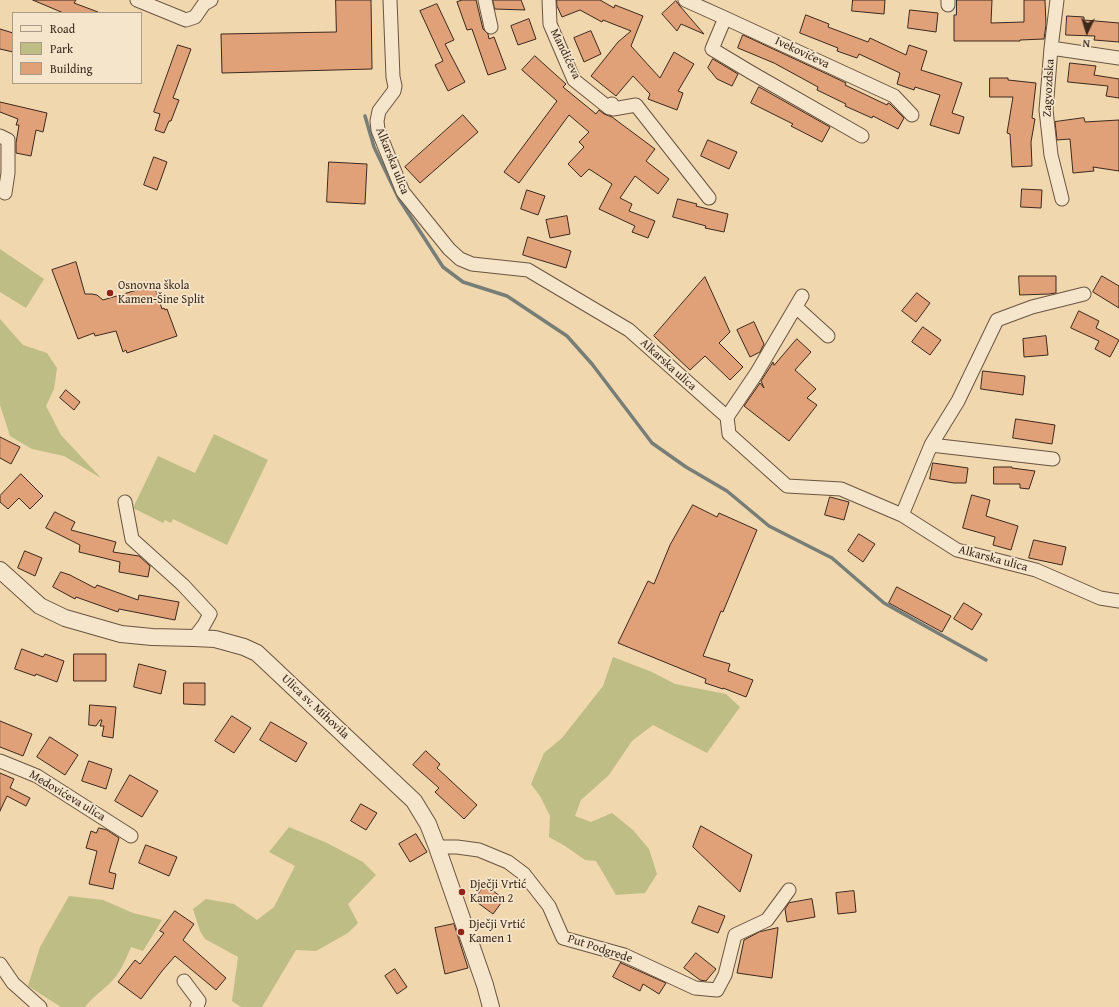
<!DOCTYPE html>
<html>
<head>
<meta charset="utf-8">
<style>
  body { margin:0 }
  #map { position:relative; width:1119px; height:1007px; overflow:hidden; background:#f0d7ad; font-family:"Gentium Book Plus",serif }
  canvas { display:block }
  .legend { position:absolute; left:12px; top:12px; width:130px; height:72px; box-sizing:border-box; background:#f5e5ca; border:1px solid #ab9a85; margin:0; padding:5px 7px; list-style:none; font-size:12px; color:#3c291d }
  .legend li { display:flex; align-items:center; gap:8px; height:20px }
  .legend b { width:20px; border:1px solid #ab9a85 }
  .north { position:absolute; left:1067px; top:12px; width:40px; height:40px; -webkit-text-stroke:3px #f5e5ca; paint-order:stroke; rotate:184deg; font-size:11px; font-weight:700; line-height:16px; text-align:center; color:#3c291d }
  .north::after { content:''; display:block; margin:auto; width:14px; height:18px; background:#3c291d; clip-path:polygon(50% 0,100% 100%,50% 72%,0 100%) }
</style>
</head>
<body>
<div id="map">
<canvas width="1119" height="1007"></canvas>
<ul class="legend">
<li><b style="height:5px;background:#f5e5ca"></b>Road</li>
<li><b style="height:11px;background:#bebd86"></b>Park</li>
<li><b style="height:11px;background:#e0a078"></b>Building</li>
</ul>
<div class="north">N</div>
</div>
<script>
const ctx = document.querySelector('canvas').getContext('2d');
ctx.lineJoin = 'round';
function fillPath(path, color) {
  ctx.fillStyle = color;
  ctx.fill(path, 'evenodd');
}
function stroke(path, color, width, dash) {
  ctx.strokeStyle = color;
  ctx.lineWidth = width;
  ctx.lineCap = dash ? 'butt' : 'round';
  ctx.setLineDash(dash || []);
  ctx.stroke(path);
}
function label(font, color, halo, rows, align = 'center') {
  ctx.font = font + ' "Gentium Book Plus",serif';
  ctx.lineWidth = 3.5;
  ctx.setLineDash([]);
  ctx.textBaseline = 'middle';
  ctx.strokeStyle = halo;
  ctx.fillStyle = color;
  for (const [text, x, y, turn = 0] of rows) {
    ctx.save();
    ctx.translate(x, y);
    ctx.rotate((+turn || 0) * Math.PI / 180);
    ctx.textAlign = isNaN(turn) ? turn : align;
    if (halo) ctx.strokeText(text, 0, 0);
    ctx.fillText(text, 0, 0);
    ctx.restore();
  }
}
fillPath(new Path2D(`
  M0,249L44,279L26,308L0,292Z
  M0,319L23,345L47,353L57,368L54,389L46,406L61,435L101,478L64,456L32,449L10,436L0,405Z
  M214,434L268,460L227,545L173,519L171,523L165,520L163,523L133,508L158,456L195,473Z
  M613,657L652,672L675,684L726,694L740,707L707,753L653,725L632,741L609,775L581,800L575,816L591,822L612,813L633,830L649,849L657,874L645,893L616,895L596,861L585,860L565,846L549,837L550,816L540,796L531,784L544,753L562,738L603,686Z
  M289,827L327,843L363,862L376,875L348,904L358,923L348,933L316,951L296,950L262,1007H241L232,1001L238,957L205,939L200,931L193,909L206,899L234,904L257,920L274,907L295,866L269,852Z
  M69,896L103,900L133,913L162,920L143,951L131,947C125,961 120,974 108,985C100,992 92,998 85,1007H61L28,986L40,947Z`), '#bebd86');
stroke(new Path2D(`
  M365,116L374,147L399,199L443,267L463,282L507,296L567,336L592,364L652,443L686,467L727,491L769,526L832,558L884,603L986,660`), '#777e78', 3.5);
const building = new Path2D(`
  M33,0H76L74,3L98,12V13H64Z
  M336,0H371L372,69L222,73L221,34L336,32Z
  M463,0H476L483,29L488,34L489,39L494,37L506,69L488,75L472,29L467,30L457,2Z
  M493,0H521L525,10L495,9Z
  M557,0H600L614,8L615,5L643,16L631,46L660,78L674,52L694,64L678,91L683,93L677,110L648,99L650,94L633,76L616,96L591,76L618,42L631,31L603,20L602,22L580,10L562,17L557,6Z
  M853,0H885L884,14L852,11Z
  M957,0H992L991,23L1024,22V0H1045L1046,25L1044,39L1020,40V41H954V15H956Z
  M676,1L679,5L704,34L681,24L677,31L662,14Z
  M437,4L454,40L445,44L465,82L448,91L435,65L443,61L420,11Z
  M910,10L938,13L936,32L908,28Z
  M806,15L829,24L828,27L868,42L870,38L906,55L909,45L927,51L921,70L962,83L952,113L964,117L959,134L930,125L940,95L915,87L914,90L897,84L900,73L859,54L857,58L837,51L838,48L800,33Z
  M1067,16L1084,17V20L1119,23V42L1094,40L1095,36L1066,35Z
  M529,19L536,39L518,45L511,26Z
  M0,29L13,33V52L0,49Z
  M591,31L601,54L584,62L574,38Z
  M743,35L827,74L846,83L845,85L887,105L888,103L890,104L904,118L898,129L873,116L872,118L845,106L846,104L817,90L818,87L774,63L738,48Z
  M178,45L191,49L173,98L179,100L171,121H169L164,133L155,130L160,114L154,112Z
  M535,56L566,84L563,87L596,114L599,110L604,114L612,117L655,149L646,161L669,179L658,194L635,176L620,198L632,204L629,211L655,221L648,238L632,232L635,226L599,209L612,184L589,169L581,177L568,164L584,147L579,142L589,132L569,115L519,183L504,172L557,101L522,70Z
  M713,59L738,74L732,86L717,79L708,68Z
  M1070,63L1096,66L1094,75L1119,79V98L1106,96L1108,86L1068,82Z
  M990,78H1008V80L1036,83L1032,118L1035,119L1031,142L1032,166L1012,167L1010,134L1007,133L1013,97H990Z
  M759,87L830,127L822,142L791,126L793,124L751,103Z
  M0,102L47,113L43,132L36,130L31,156L16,153V143L19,125H16L18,119L0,112Z
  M463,115L478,132L420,183L405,167Z
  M1084,118L1085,122L1119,120V171L1093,167L1094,171L1073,173L1070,139L1057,140L1055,122Z
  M708,140L737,152L729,169L701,156Z
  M154,157L167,162L157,190L144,185Z
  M329,162L367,164L365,204L327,202Z
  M1022,189L1042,190L1041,208L1021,207Z
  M527,190L545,196L538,215L521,209Z
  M678,199L697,204L696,206L728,214L724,232L705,228L706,226L673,217Z
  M567,216L570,234L550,238L546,220Z
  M528,237L571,251L566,268L523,255Z
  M76,262L85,294H92L97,295L103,300L154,285L162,309L164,308L165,310L167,309L177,336L127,353L126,350L123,352L116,331L95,336L94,333L78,339L52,270Z
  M1019,276H1056V293L1049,294L1020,295Z
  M1102,276L1119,286V308L1093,292Z
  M705,277L730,332L719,343L743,367L730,380L705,356L690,370L654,336Z
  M917,293L930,303L916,322L902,311Z
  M1079,311L1099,321L1096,328L1119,340L1110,357L1095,349L1099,341L1071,328Z
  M754,322L764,344L760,352L750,357L737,330Z
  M923,327L941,340L930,355L912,342Z
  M1046,336L1048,355L1024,357L1023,339Z
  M797,339L811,352L795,370L816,389L807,398L817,405L789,441L744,406L760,383L764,388L761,381L770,367L773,362L774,365Z
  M983,371L1025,376L1023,395L981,389Z
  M66,390L80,402L74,410L60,398Z
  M1016,419L1055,425L1052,444L1013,438Z
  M0,437L20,447L11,464L0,458Z
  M933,463L968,468L966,483H954L930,479Z
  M994,467H1012V468L1035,471L1029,489L1020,488V484H994Z
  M21,474L43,496L30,509L19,498L8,509L0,502V496Z
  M972,495L990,500L986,516L1018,526L1011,550L993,545L995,537L963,528Z
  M830,497L849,502L844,520L825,515Z
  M693,505L717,517L719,513L757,530L723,612L721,611L703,656L730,664L728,671L753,680L746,697L723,688V689L705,683L706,679L618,643L648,581L654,584L670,545Z
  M55,512L75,522L71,530L116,542L113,552L139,556L150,566L148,577L119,572L120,562L79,552L80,545L46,528Z
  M859,534L875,544L863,562L848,551Z
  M1034,540L1066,547L1062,565L1029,558Z
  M25,551L42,558L35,576L18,568Z
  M61,572L70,575L95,588L97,585L138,600L139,595L179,602L175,620L119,609L118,612L76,597L75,599L53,587Z
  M897,587L951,616L942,632L889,603Z
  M964,603L982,614L972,630L954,619Z
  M22,649L43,657L45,654L64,661L57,682L36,674L35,676L15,669Z
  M74,654H106V681H74Z
  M139,664L166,671L161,694L134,687Z
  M184,683H205V705L184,704Z
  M90,705L116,707L113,738L102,736L104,726H100L102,720H100L96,726L89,725Z
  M232,716L251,728L234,753L215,741Z
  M0,721L32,734L23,756L0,747Z
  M271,722L307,743L296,762L260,740Z
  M50,737L78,755L65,775L37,757Z
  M426,751L440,764L437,768L477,805L464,819L435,792L439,788L413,765Z
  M89,761L112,769L106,789L82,781Z
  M0,773L14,779L10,788L30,798L26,806L7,796L0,811Z
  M130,775L158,791L142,817L115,801Z
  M361,804L377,813L366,830L351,821Z
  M701,826L752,855L740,892L693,847Z
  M99,828L107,830L119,838L109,872L116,874L113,889L89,884L97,851L86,848L91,831L96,833Z
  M416,834L427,852L410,862L399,844Z
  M146,845L177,857L169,876L139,863Z
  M485,885L504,899L493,914L474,900Z
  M854,891L856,912L838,914L836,893Z
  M812,899L815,917L787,922L785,909L789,903Z
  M699,906L725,916L718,933L692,923Z
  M175,911L194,924L183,940L226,978L216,990L175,956L162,971L141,999L118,982L135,960L140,964L164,933L160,931Z
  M454,924L468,968L445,974L435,928Z
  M778,928L772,978L737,973L744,940L759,932Z
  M696,953L716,969L706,981L700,980L684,968Z
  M621,962V963L666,983L659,994L643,984L640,991L613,977Z
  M395,969L407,987L397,994L385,976Z`);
fillPath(building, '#e0a078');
stroke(building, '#3c291d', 1);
const minor = new Path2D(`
  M137,0L186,20L195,17L204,4L211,0
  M390,0L393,77L395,86L394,91L379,111L377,121L378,130L403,192L449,249L460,259L472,264L528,270L629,330L727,417L729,434L787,486L841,489L902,515L957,550L1036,570L1100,598L1119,601
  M485,0L491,27
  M549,0L550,24L574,80L609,108L612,104L613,109L636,105L709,198
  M685,0L725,18L894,96L912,115
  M1057,0L1051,48L1046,110L1051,155L1062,199
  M948,5V0
  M725,18L712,49L752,73L862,136
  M1051,48L1119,58
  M0,136L8,140V173L5,193
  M796,307L828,336
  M727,417L756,374L802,296
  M931,445L1053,459
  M125,502L132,539L183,585L210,614L204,625L194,638
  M902,515L931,445L958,401L997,320L1032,307L1084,294
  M0,761L37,776L131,836
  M437,847H457L479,850L508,862L524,874L549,906L563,938L624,955L695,988L717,990L725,975L735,935L767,920L789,890
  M0,964L13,983L40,1007
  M184,981L199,1001L197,1007`);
const tertiary = new Path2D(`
  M0,570L40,606L65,618L121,634L152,637L194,638L215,639L244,647L257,653L414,801L428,824L437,847L485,985L491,1007`);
stroke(minor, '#695441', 15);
stroke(tertiary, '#695441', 18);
stroke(minor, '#f5e5ca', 13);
stroke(tertiary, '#f5e5ca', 16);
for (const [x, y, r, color] of [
  [110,293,4,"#8f2418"],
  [462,892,4,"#8f2418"],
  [461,932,4,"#8f2418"]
]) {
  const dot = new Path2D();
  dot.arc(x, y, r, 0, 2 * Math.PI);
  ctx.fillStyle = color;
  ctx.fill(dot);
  stroke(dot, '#f5e5ca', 1.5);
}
label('12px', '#3c291d', '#f5e5ca', [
  ["Ivekovićeva",802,53,25],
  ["Mandićeva",565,54,64],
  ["Zagvozdska",1049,88,-87],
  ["Alkarska ulica",392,161,68],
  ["Alkarska ulica",668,365,42],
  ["Alkarska ulica",993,559,15],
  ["Ulica sv. Mihovila",315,707,43],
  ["Medovićeva ulica",67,796,31],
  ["Put Podgrede",600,949,18]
]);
label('12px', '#3c291d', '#f5e5ca', [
  ["Osnovna škola",118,286],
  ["Kamen-Šine Split",118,300],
  ["Dječji Vrtić",470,885],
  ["Kamen 2",470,899],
  ["Dječji Vrtić",469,925],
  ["Kamen 1",469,939]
], 'left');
</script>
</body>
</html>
